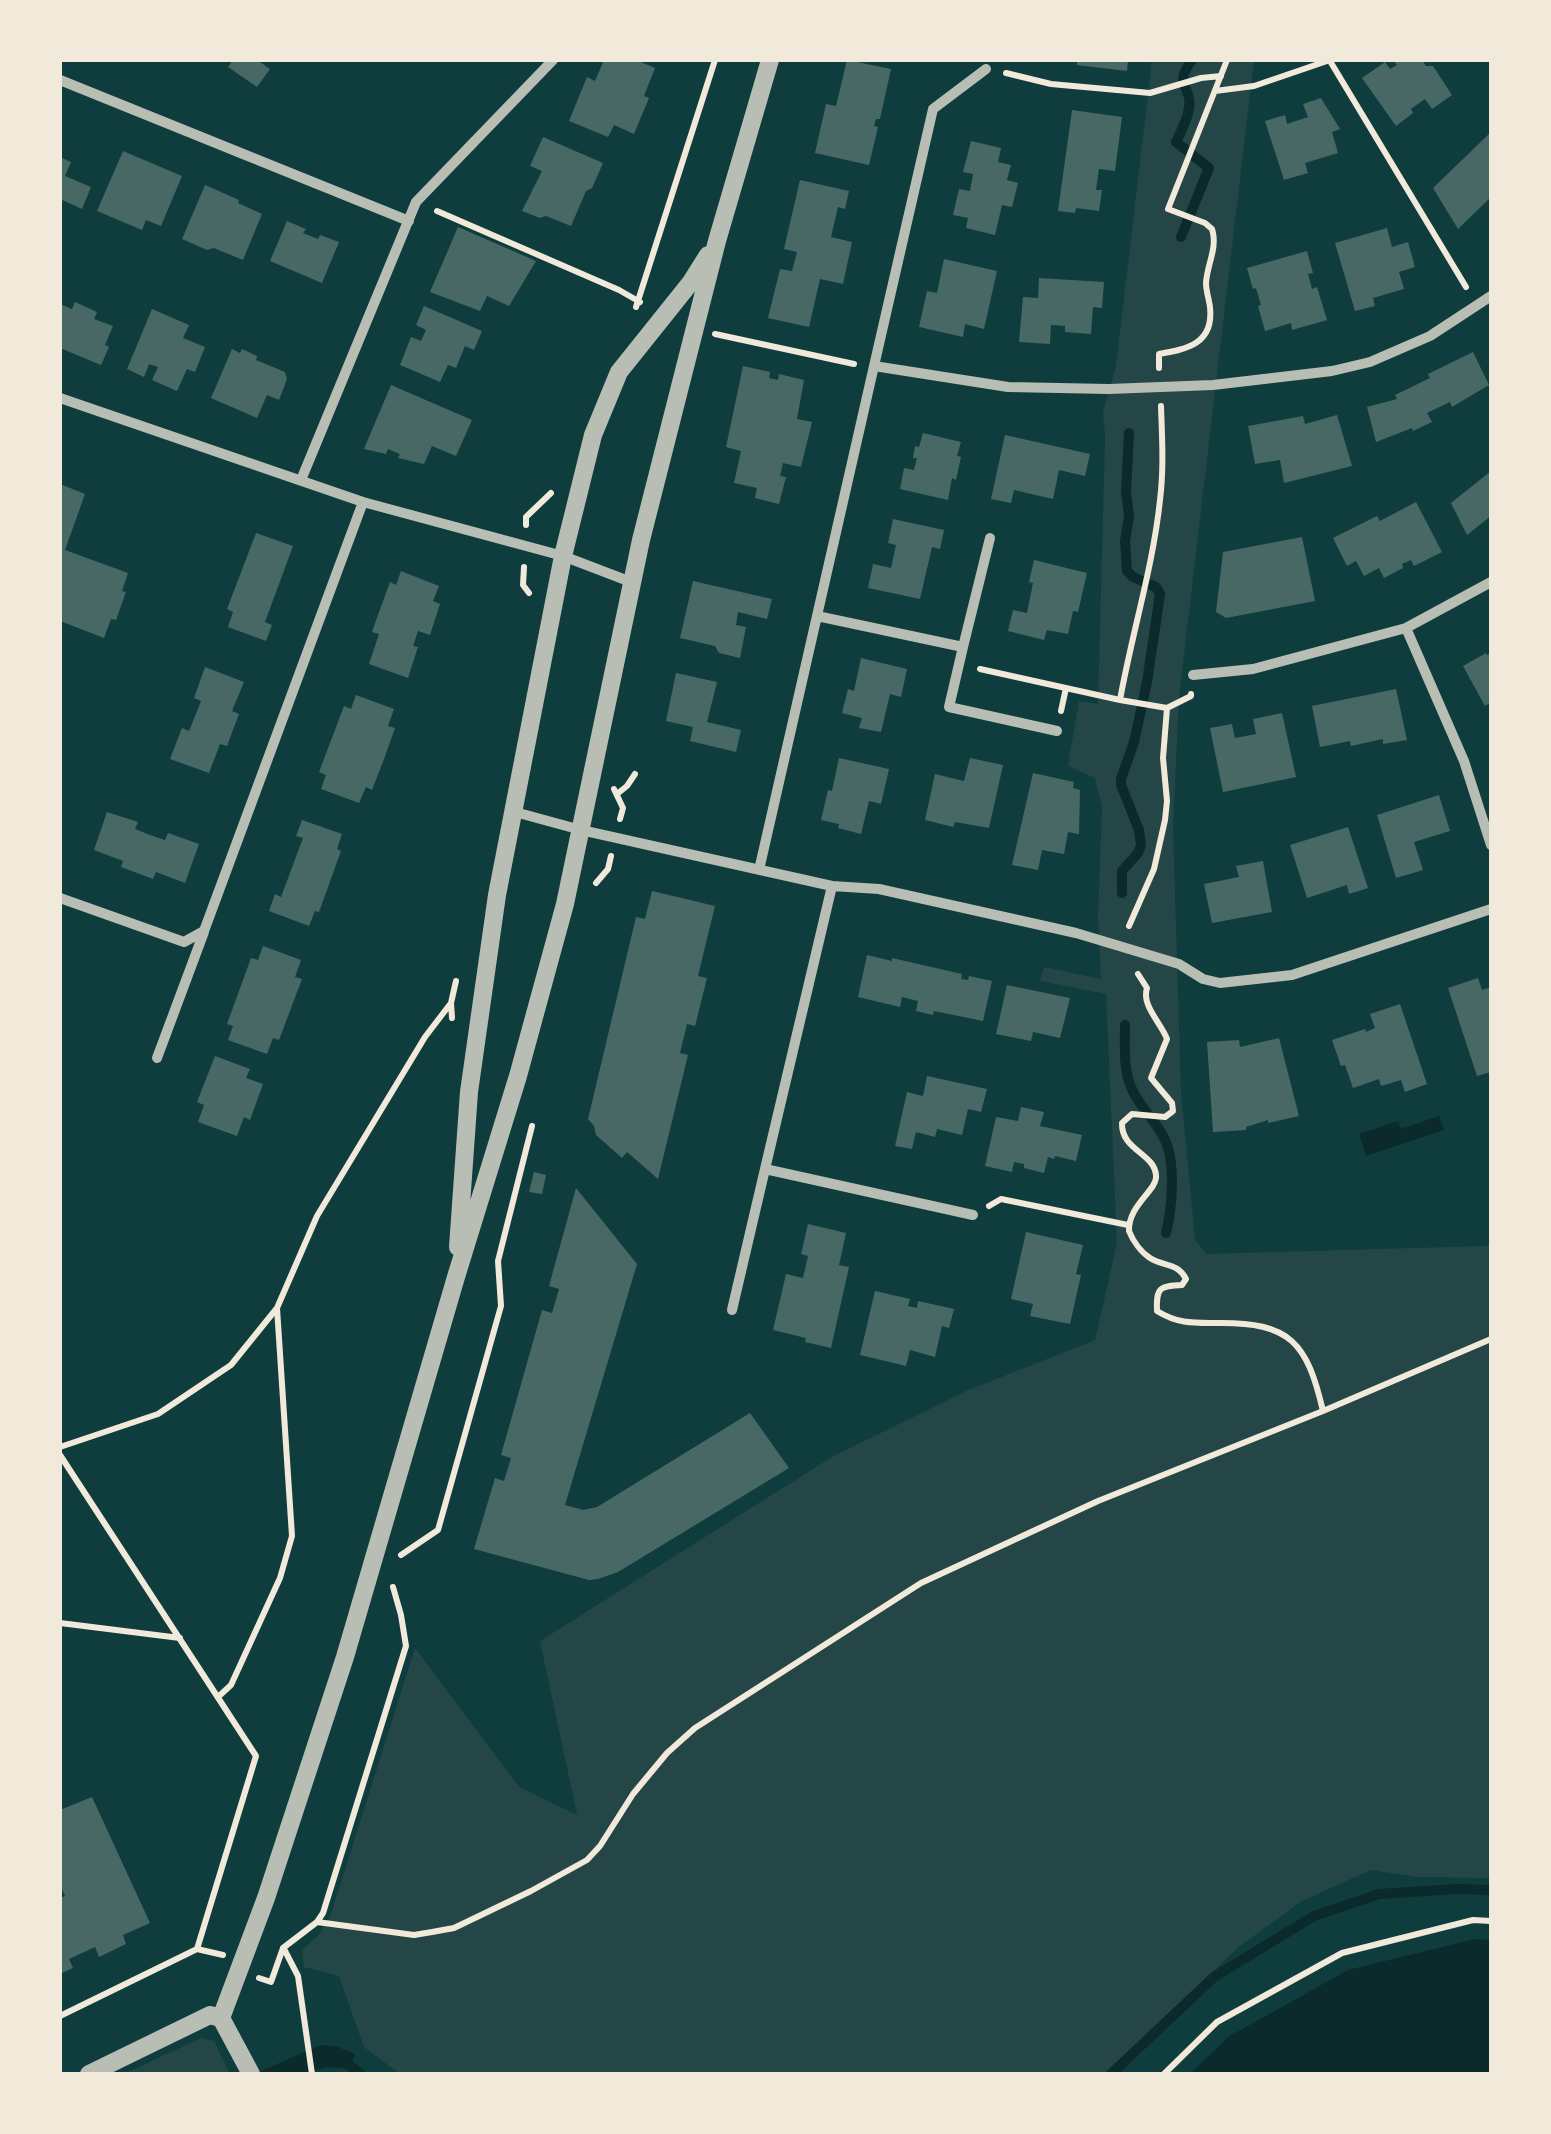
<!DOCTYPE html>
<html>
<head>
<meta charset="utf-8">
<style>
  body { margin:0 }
  #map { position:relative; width:1551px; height:2134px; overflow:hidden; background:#0f3d3e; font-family:Quicksand,sans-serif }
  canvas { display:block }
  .frame { position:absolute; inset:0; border:62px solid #f1e9da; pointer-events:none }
</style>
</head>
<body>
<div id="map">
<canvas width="1551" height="2134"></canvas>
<div class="frame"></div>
</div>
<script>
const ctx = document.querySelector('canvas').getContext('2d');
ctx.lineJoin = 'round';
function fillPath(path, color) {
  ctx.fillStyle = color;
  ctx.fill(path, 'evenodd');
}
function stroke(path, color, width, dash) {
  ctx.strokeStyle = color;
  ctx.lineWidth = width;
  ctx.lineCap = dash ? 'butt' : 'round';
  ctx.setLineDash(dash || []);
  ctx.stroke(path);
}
fillPath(new Path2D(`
  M1152,60H1254L1179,697L1173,828L1181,1092L1195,1240L1207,1254L1484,1246L1491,1244V1878L1416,1877L1371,1870L1302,1901L1240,1946L1167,2015L1110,2074H400L364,2047L339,1976L304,1967L302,1950L319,1935L331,1914L415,1648L519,1787L577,1815L540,1641L832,1457L966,1391L1095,1340L1117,1243L1106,994L1040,981L1044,967L1101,979L1098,915L1102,808L1095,778L1068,766L1079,701L1098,704L1105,438L1103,412L1116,366Z
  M201,2038L214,2041L230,2074H124Z`), '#244646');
fillPath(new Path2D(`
  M1439,1116L1444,1130L1366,1156L1359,1134L1398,1121L1401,1129Z
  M1475,1939L1491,1940V2074H1190L1228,2037L1348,1970Z
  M320,2045L338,2047L355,2054L350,2069L326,2067L303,2074H255Z`), '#0a2a2b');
stroke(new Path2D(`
  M1181,237L1209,168L1176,142C1181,132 1187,120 1189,109C1193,86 1172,86 1192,60
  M1122,893V871L1138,853L1141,845L1139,830L1121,785V779L1134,742L1147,682L1160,594L1156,587L1133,577L1127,571L1125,541L1129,516L1126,492L1129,433
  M1125,1025C1125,1044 1123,1069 1131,1087C1138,1106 1157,1121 1165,1140C1176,1164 1172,1208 1166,1233
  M342,2063L349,2065L361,2074
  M1111,2074L1214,1977L1314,1916L1379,1894L1456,1889L1491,1890`), '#0a2a2b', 10);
fillPath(new Path2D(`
  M233,60H257L270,69L257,87L228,67Z
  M604,60H636L655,68L644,96L649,98L634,134L614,125L608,137L569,121L587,77L595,81Z
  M847,60L891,69L880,119H876L874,126L878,127L869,165L815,153L826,104L836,106Z
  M1077,60H1128L1127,71L1077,65Z
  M1393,60H1422L1426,66H1433L1452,95L1432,109L1425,99L1411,109L1413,113L1396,126L1362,78L1385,62L1390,69L1397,65Z
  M1321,98L1340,129L1332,132L1338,153L1305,163L1308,173L1284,180L1265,121L1285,115L1287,124L1308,117L1303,104Z
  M1072,110L1122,117L1115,171L1099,169L1096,190H1102L1099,211L1076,208L1075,213L1058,211Z
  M1491,132V197L1458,229L1433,188Z
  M543,137L603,163L592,188L586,191L571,226L546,216L540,218L522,211L542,171L530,166Z
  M971,141L1001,148L998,162L1011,165L1007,180L1018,183L1012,207L1002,205L995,235L966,228L968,218L953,215L959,189L970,191L973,174L963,172Z
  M123,151L182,176L161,226L146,220L142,230L97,211Z
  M60,157L71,162L65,176L91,187L82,209L60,199Z
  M800,180L849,191L845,209L838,207L831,237L852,242L843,284L820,279L809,327L768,318L780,269L792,271L797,252L784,249Z
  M205,185L239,200L238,203L262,214L243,260L214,248L207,250L182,239Z
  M287,221L306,229L303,233L318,239L320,235L339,242L322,283L270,261Z
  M458,227L536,261L509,306L487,296L480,311L430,292Z
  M1387,228L1392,247L1408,242L1415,267L1399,272L1404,289L1373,298L1375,306L1355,311L1335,243Z
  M1307,251L1313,273L1308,274L1312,289L1317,287L1327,320L1292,330L1291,323L1265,331L1258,306L1261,305L1256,288L1253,289L1247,268Z
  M944,259L997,271L984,329L965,324L963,337L919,327L927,291L937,293Z
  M1039,278L1104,282L1102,308L1093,307L1091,334L1065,332V326L1051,325L1050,344L1019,342L1023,297L1038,298Z
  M75,302L97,312L94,319L113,326L105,345L109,347L101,365L60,348V304L72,309Z
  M424,306L482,331L474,350L465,346L456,368L448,365L440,382L400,365L411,337L421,341L426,330L416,325Z
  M152,309L189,325L183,338L205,347L195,372L187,369L177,391L152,380L158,367L149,364L144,377L127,369Z
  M232,349L240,353L242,349L257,356L256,360L285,372L287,379L279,400L267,395L257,418L211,398Z
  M1473,352L1489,385L1452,407L1450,402L1427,413L1432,422L1413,431L1412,428L1376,442L1367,407L1397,399L1395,395L1430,378L1428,374Z
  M743,366L770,372L769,378L778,380L779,374L804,380L797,419L812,422L801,467L783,463L780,476L786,477L779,504L755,498L757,488L734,483L741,451L726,447Z
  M391,385L472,420L456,456L432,446L424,464L398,458L400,454L388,449L386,454L364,449Z
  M1337,415L1352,466L1284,483L1280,460L1255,464L1248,426L1303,416L1305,424Z
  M923,433L961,442L957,456L961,457L956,480L952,478L948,500L900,489L904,468L914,470L917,458H913L915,446L919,447Z
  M1005,435L1090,454L1085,476L1059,470L1053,499L1014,490L1011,503L991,499Z
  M1491,471V516L1467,535L1451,503Z
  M60,484L85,494L65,550L128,573L122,591L126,592L116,620L111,619L104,638L60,621Z
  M1416,502L1442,552L1414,566L1411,560L1402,564L1403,568L1384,578L1379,568L1364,576L1356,561L1347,566L1333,538L1377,516L1380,521Z
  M893,519L944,530L940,549L932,547L920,599L868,588L873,564L891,568L896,545L888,543Z
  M256,533L293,546L265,622L272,625L266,641L228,627L233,612L227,609Z
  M1302,537L1315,601L1226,618L1216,612L1223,552Z
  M1034,560L1087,573L1078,612L1073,611L1068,634L1047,630L1044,640L1008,631L1013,610L1027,613L1033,583L1029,582Z
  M401,571L439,586L433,601L440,604L430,635L418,631L413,646L418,647L408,678L369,664L379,634L372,632L378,615L390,582L396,585Z
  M693,581L772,599L767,619L738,612L736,625L746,627L740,658L719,653L715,646L680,638Z
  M1486,653L1487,655L1491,653V702L1485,706L1463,666Z
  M861,658L907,669L901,697L890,694L881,732L859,728L862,718L842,713L848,689L854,691Z
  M205,667L244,682L232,711L239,714L227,746L220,744L209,773L170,759L182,728L189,731L201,701L194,698Z
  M676,673L717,682L707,722L741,730L736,752L690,741L693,727L666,721Z
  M1396,689L1407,740L1383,744V739L1351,746L1350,741L1320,747L1312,706Z
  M356,695L394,709L388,726L395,728L384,759L372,790L366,787L359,803L321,789L326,775L319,772L344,706L351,709Z
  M1282,713L1296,777L1223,792L1210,728L1232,724L1235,738L1256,734L1253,719Z
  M839,758L889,769L881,804L869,801L861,834L838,828L839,824L821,820L828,790L832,791Z
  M970,758L1003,765L989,828L955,822L953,827L925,820L935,774L964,781Z
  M1033,773L1074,782L1073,788L1080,790L1079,834L1068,832L1064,854L1042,850L1038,870L1012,865Z
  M1439,795L1450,831L1414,842L1423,870L1396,878L1377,815Z
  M107,812L138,822L135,829L150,835L165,840L168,833L199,844L185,883L156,872L153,879L121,867L123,861L94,850Z
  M302,820L342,834L337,849L341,851L319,912L315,911L309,926L269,911L275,894L281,897L303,838L296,836Z
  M1348,827L1368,888L1349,894L1347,885L1307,898L1290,845Z
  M1263,861L1272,912L1212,923L1204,884L1239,877L1236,866Z
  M652,891L715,906L698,976L707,978L695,1026L687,1024L680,1053L688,1055L658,1179L627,1152L622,1158L596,1135L594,1126L588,1119L636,917L645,919Z
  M263,946L301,960L295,977L302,979L279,1040L273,1038L267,1054L228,1040L233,1026L227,1024L251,958L258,960Z
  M867,955L892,961V958L962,974L961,979L968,980L969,976L992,981L983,1021L934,1011L933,1015L916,1011L918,1001L902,997L900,1007L858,997Z
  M1478,978L1482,990L1491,987V1072L1477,1076L1448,988Z
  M1007,985L1070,998L1060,1038L1033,1032L1031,1041L996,1034Z
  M1400,1004L1427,1084L1405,1092L1401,1080L1381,1086L1379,1079L1353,1088L1345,1065L1341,1066L1332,1040L1365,1029L1366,1032L1375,1028L1370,1014Z
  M1279,1038L1299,1116L1268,1123V1120L1246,1127V1130L1213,1132L1207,1042L1239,1040L1240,1047Z
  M215,1056L250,1069L246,1078L263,1084L250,1120L244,1117L237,1136L198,1122L204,1105L197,1102Z
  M927,1076L987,1089L981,1112L968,1109L962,1135L937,1129L935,1137L916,1132L912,1149L895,1146L907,1092L923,1096Z
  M1021,1107L1044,1112L1040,1126L1082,1135L1076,1161L1055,1156L1054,1159L1048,1157L1044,1173L1024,1168V1164L1014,1162L1012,1172L985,1166L996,1117L1018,1121Z
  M534,1172L546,1175L542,1194L529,1192Z
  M576,1188L637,1264L565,1505L583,1510L597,1507L750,1413L789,1468L618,1572L598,1579L589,1580L474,1549L495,1478L504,1481L511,1458L501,1455L542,1310L552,1313L559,1289L549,1286Z
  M808,1224L846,1233L839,1265L849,1267L831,1348L805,1342L806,1338L773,1330L786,1274L803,1278L808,1256L801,1254Z
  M1026,1232L1083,1245L1076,1274L1081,1275L1070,1324L1030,1316L1033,1304L1011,1299Z
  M875,1291L910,1299L908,1306L917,1308L918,1301L954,1309L949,1328L942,1326L935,1357L910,1350L906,1366L860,1355Z
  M92,1797L150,1923L123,1935L126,1944L99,1957L95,1947L69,1959L73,1968L60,1974V1898L65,1896L60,1885V1810Z`), '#486865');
stroke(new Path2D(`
  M1330,61L1466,287
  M1006,73L1051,84L1150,93L1201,78L1221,76
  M1215,91L1254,86L1330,60
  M437,211L619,290L640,302
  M636,307L715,60
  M715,334L854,364
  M1159,368V354C1187,349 1214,344 1210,307C1209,299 1206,291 1206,283C1207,264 1218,248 1212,229L1205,223L1168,209L1227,60
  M526,525V517L551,493
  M524,567L523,585L529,593
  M980,669L1120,700
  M1167,708L1191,696V694
  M1061,711L1066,688
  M614,789L623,808L620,819
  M617,794L627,786L635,774
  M596,883L608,869L611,856
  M1129,926L1154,869L1165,820L1167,801L1163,758L1167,708L1120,700C1132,633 1153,567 1160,500C1164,468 1162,437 1161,406
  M1138,974L1147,988C1141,1005 1161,1023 1167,1039L1151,1078L1172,1103L1173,1111L1165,1117L1132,1114L1122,1123C1121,1150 1154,1153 1156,1175C1158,1190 1128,1205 1129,1231C1133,1241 1141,1252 1150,1258C1164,1267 1177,1262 1186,1279L1182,1285C1160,1286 1156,1287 1157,1311C1178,1324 1193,1323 1217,1323C1291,1322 1307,1343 1323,1411
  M452,1018L451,1003L456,981
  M989,1206L1001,1199L1128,1225
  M60,1447L158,1414L231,1365L277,1308L317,1216L425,1037L451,1003
  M60,1455L256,1756L197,1949
  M401,1555L438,1530L501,1306L498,1261L532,1126
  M60,1623L180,1638
  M218,1697L231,1685L280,1578L292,1536L277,1308
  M317,1922L414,1935L432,1932L454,1928L531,1891L587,1860L600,1846L633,1794L667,1753L695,1728L921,1583L1098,1501L1323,1411L1491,1339
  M284,1949L298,1976L312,2074
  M259,1978L271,1982L283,1948L317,1922L323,1913L406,1646L401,1615L393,1587
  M60,2016L197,1949L223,1955
  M1164,2074L1217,2022L1342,1953L1473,1920L1491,1921`), '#f1e9da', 6);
stroke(new Path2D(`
  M60,80L409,221
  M874,366L933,109L986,69
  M60,398L363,502L563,556L631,582
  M301,480L416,202L553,60
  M817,616L963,647L990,538
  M1406,628L1491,582
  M963,647L949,707L1057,731
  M1193,675L1253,669L1406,628L1464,761L1491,845
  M515,812L581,830L832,886L879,889L1076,933L1179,964L1203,979L1220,983L1292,975L1491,909
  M759,870L874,366L1008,387L1109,389L1213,385L1332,371L1370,362L1430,336L1491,296
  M832,886L765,1169L973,1215
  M60,898L184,942L204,931L363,502
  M157,1058L204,932
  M732,1310L765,1169`), '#b8beb3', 10);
stroke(new Path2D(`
  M458,1247L469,1092L497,895L563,556L593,435L619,372L691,282L708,255
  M221,2018L266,1898L345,1657L456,1277L518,1076L565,904L641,540L717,241L770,60
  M221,2018L251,2074
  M89,2074L210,2015L221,2018`), '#b8beb3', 18);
</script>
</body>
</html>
